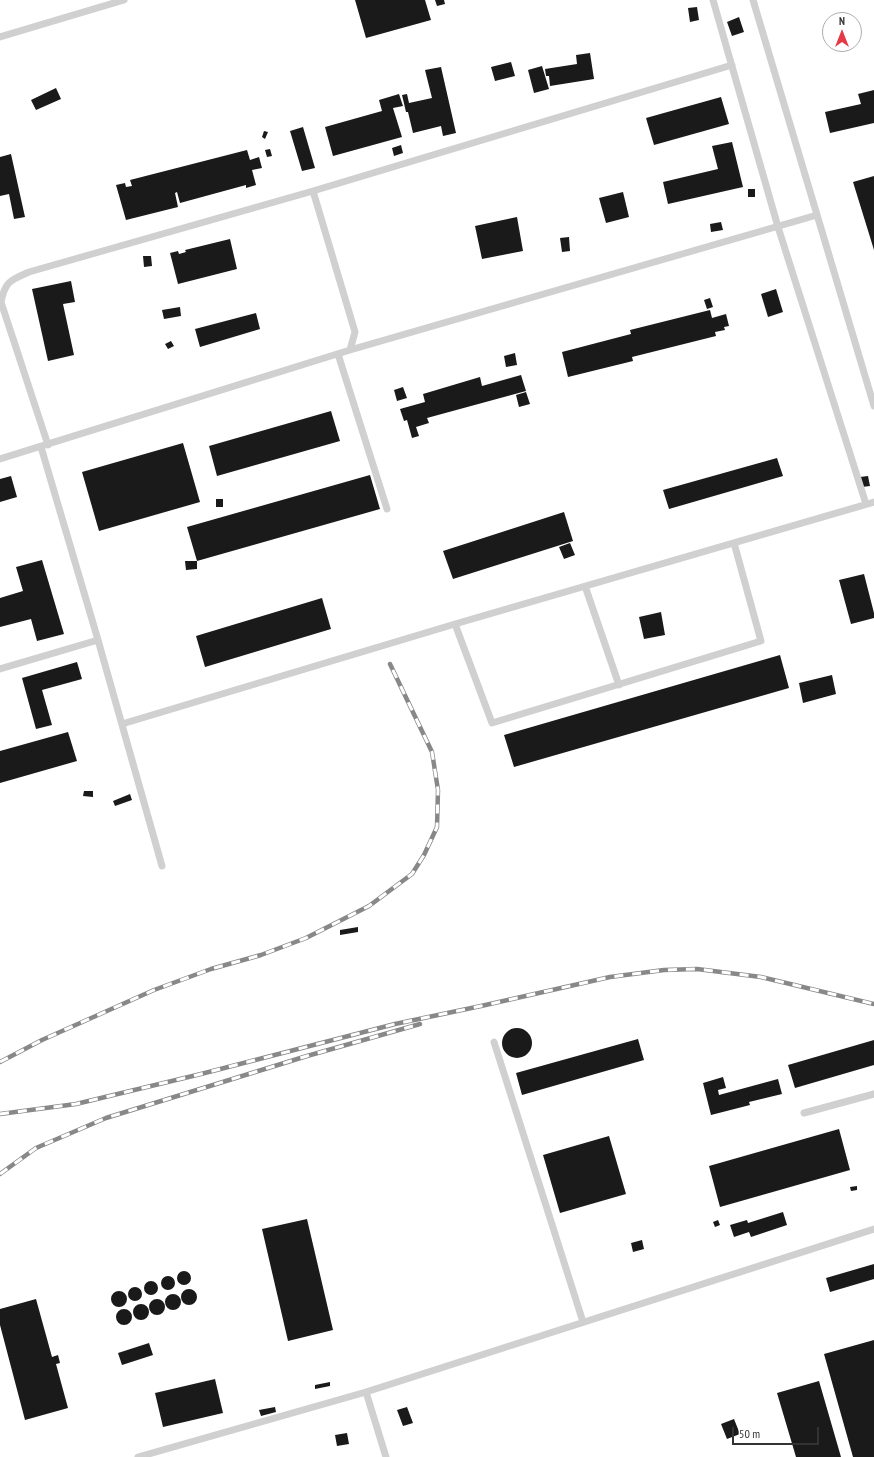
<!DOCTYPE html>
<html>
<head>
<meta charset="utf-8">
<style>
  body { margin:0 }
  #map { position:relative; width:874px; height:1457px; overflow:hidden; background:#fff; font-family:"PT Sans Narrow",sans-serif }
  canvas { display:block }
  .north { position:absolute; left:822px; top:12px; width:40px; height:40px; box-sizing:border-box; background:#fff; border:1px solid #adadad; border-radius:50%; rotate:0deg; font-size:11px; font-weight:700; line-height:16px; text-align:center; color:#333 }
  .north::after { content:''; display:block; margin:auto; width:14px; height:18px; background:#e63946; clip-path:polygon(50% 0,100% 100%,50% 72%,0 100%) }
  .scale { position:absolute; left:732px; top:1427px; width:87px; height:18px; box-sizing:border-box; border:2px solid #333; border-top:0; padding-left:5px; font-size:12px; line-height:14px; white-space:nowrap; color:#333; -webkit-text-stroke:3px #fff; paint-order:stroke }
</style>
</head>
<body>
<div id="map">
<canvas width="874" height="1457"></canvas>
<div class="north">N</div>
<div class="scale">50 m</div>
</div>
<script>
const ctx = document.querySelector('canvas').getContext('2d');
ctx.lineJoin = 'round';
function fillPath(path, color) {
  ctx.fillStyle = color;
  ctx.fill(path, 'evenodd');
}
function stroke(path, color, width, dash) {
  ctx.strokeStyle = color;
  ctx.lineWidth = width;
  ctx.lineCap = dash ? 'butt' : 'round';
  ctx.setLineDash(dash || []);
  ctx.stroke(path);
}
fillPath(new Path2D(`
  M355,0H425L431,20L366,38Z
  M435,0H444L445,4L437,6Z
  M697,7L699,20L690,22L688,8Z
  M739,17L744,32L732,36L727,22Z
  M590,53L594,79L550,86L549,76H546L545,69L577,64L576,55Z
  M511,62L515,76L495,81L491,67Z
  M542,66L549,89L534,93L528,70Z
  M441,67L456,133L443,136L441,126L413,133L408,112H406L402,95L407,94L409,103L432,98L425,70Z
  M56,88L61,99L36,110L31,100Z
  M874,90V123L830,133L825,112L861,104L858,94Z
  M399,94L403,106L393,108L402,137L333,156L325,127L382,111L379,100Z
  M721,97L729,124L654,145L646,118Z
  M303,127L315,168L302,171L290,131Z
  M264,131L268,132L265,139L262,137Z
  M732,142L743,187L668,204L663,182L718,169L712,146Z
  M401,145L403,153L394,156L392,148Z
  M270,149L272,156L267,157L265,150Z
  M247,150L250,160L259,157L262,168L252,170L256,185L246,188V185L180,203L177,192L175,193L178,207L126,220L116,185L125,183L126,187L132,186L130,180Z
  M11,154L25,217L14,219L9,194L0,196V157Z
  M874,176V250L853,182Z
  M748,189H755V197H748Z
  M623,192L629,217L606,223L599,198Z
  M517,217L523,251L482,259L475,226Z
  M721,222L723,230L711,232L710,224Z
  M569,237L570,251L562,252L560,238Z
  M230,239L237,269L178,284L170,253L178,251L179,254L186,252L185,250Z
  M143,256H151L152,266L144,267Z
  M71,281L75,302L63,304L74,355L48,361L32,289Z
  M776,289L783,312L768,317L761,294Z
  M710,298L713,307L707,309L704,300Z
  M180,307L181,316L164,319L162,310Z
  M710,310L712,318L726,314L729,326L724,327L725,330L715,332L716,336L632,357L633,361L568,377L562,352L631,334L630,330Z
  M256,313L260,329L200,347L195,329Z
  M171,341L174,346L168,349L165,344Z
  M515,353L517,365L506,367L504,356Z
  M521,375L526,391L427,418L429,423L416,427L419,436L412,438L407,420L404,421L400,409L425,402L423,394L480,377L482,386Z
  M403,387L407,398L397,401L394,390Z
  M526,392L530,404L519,407L516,395Z
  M331,411L340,441L217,476L209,446Z
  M183,443L200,502L99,531L82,472Z
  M777,458L783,476L669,509L663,490Z
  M370,475L380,509L197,561L187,527Z
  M11,476L17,497L0,502V479Z
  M868,476L870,486L862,487L860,477Z
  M216,499H223V507H216Z
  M564,512L573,541L453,579L443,551Z
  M570,543L575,555L564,559L559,547Z
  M42,560L64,634L37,641L31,619L0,627V598L23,591L16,567Z
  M185,561H197V569L186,570Z
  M864,574L874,613V618L851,624L839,580Z
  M322,598L331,629L205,667L196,636Z
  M661,612L665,635L644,639L639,617Z
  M780,655L789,688L514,767L504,735Z
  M77,662L82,679L42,690L52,725L36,729L22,678Z
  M832,675L836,694L803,703L799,683Z
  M68,732L77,761L0,783V751Z
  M84,791H93V797L83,796Z
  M130,794L132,800L115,806L113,801Z
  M358,927V932L340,935V930Z
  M502 1043a15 15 0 1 1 30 0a15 15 0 1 1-30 0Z
  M638,1039L644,1060L522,1095L516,1073Z
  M874,1040V1065L795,1088L788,1065Z
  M723,1077L726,1088L718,1090L719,1095L778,1079L782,1094L749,1102L750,1105L711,1115L703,1083Z
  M839,1129L850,1170L720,1207L709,1166Z
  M609,1136L626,1194L560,1213L543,1155Z
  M857,1186V1190L851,1191L850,1187Z
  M783,1212L787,1225L751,1237L749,1232L734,1237L730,1225L747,1220L748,1223Z
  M307,1219L333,1330L288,1341L262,1229Z
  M718,1220L720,1225L715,1227L713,1222Z
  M642,1240L644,1249L633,1252L631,1243Z
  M874,1264V1279L830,1292L826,1278Z
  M177 1278a7 7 0 1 1 14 0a7 7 0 1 1-14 0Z
  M161 1283a7 7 0 1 1 14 0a7 7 0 1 1-14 0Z
  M144 1288a7 7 0 1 1 14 0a7 7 0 1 1-14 0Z
  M128 1294a7 7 0 1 1 14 0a7 7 0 1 1-14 0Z
  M181 1297a8 8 0 1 1 16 0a8 8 0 1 1-16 0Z
  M111 1299a8 8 0 1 1 16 0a8 8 0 1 1-16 0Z
  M165 1302a8 8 0 1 1 16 0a8 8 0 1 1-16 0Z
  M36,1299L52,1357L58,1355L60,1363L56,1364L68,1408L25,1420L0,1325V1309Z
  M149 1307a8 8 0 1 1 16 0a8 8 0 1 1-16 0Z
  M133 1312a8 8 0 1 1 16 0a8 8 0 1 1-16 0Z
  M116 1317a8 8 0 1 1 16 0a8 8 0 1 1-16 0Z
  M874,1340V1457H853L824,1354Z
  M149,1343L153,1355L122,1365L118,1353Z
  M215,1379L223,1413L163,1427L155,1393Z
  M819,1381L841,1457H796L777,1393Z
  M330,1382V1386L315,1389V1385Z
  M275,1407L276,1412L261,1416L259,1410Z
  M407,1407L413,1423L403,1426L397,1410Z
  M734,1419L740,1434L727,1439L721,1424Z
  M347,1433L349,1444L337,1446L335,1435Z`), '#1a1a1a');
stroke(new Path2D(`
  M713,0L778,227L866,504
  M753,0L874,406
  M0,37L124,0
  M313,191L355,332L350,350
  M338,354L387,509
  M48,445L1,302C5,281 11,280 29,272L313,191L732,65
  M41,447L98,640L162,866
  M0,459L350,350L817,215
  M585,586L619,685
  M455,624L492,723L761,641L734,543
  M0,669L98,640
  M122,724L455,624L874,502
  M494,1042L583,1322
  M804,1113L874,1094
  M366,1392L386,1457
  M138,1457L366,1392L874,1229`), '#d0d0d0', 7);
const rail = new Path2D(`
  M0,1062L42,1040L154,990L211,969L261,955L306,938L369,906L412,874L424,855L437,827L438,790L432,752L390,664
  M0,1114L76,1104L201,1074L395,1024L481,1006L610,977L664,970L697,969L761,977L874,1004
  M0,1174L36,1148L106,1118L307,1056L420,1024`);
stroke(rail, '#888', 4.5);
stroke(rail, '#fff', 3, [9]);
</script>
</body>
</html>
